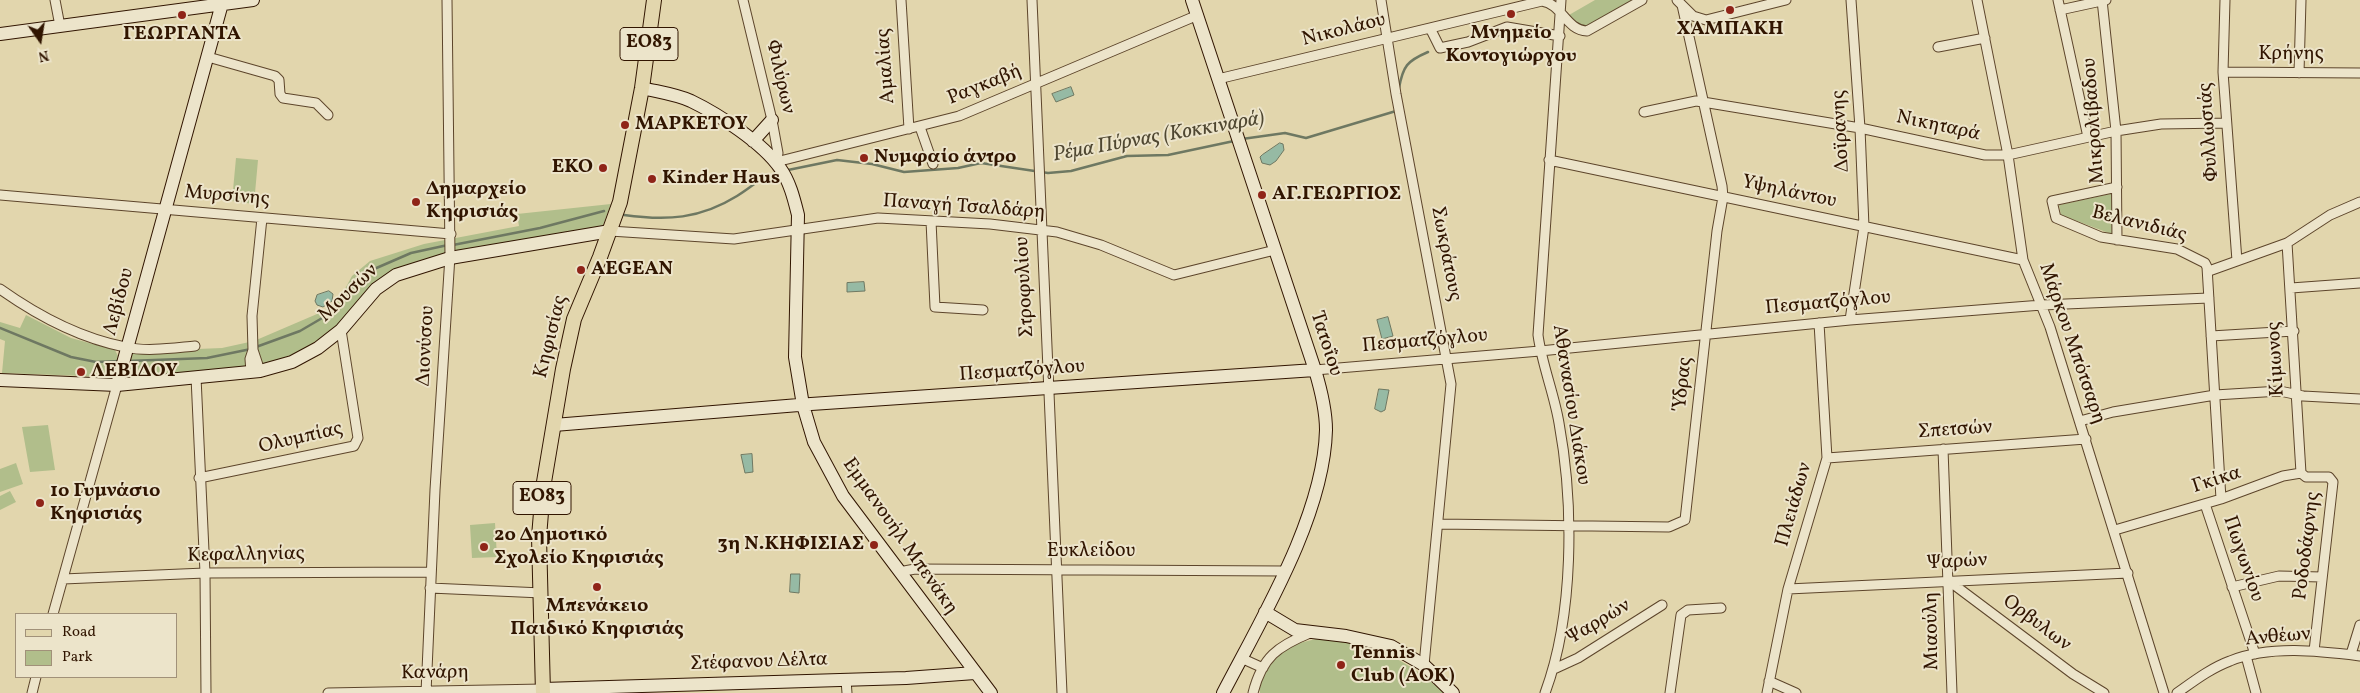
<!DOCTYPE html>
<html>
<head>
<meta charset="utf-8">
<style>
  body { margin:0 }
  #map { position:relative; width:2360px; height:693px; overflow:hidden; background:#e2d6ad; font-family:Vollkorn,serif }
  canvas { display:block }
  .legend { position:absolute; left:15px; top:613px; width:162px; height:65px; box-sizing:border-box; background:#ece4ca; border:1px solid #a19179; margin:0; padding:6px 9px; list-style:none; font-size:15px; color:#311500 }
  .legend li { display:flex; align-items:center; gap:10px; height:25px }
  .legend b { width:25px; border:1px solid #a19179 }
  .north { position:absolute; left:15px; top:15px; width:50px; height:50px; -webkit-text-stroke:4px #ece4ca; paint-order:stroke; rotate:167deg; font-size:14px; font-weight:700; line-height:20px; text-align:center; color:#311500 }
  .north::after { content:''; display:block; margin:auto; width:18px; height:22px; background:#311500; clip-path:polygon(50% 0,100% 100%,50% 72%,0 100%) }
</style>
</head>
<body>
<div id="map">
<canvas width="2360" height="693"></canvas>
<ul class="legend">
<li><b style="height:6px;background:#e2d6ad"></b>Road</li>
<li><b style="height:14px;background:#b1be8b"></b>Park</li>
</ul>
<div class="north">N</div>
</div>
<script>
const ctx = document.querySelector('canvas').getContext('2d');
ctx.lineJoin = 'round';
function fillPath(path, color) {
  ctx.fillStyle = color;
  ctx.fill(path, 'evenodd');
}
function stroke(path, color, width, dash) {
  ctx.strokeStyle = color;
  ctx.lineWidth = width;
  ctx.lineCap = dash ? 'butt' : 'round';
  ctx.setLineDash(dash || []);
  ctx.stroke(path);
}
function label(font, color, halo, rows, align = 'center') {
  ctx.font = font + ' Vollkorn,serif';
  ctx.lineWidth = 4;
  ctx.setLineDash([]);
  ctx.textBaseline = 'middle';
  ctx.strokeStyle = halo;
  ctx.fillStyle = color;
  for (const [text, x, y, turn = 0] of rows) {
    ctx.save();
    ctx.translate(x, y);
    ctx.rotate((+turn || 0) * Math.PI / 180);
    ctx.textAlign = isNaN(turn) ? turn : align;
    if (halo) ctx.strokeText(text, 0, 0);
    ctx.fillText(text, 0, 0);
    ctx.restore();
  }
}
fillPath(new Path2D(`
  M1595,0H1633L1589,25C1580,26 1575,22 1569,15Z
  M236,158L258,160L254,204L232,201Z
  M2115,193L2114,235L2061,215L2059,205Z
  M611,204L602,228L398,269C391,273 381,277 375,282C359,296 349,317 333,331C280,377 187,372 120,377L128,349L172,350L222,348L254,341L324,311L339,300L352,276L370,261L424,244L519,226L517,214Z
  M26,315L71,338L115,350L118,356L112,377L2,373L5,341L0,339V322L20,328Z
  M48,425L55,470L30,472L22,427Z
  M16,463L23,484L0,492V469Z
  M10,491L16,502L0,510V496Z
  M495,523L497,557L472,558L470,525Z
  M1316,639C1370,643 1404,656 1444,693H1260C1258,673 1280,652 1296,644C1302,642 1309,641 1316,639Z`), '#b1be8b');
const water = new Path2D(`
  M1071,87L1074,95L1056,102L1052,94Z
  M1280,143L1283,144L1284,150L1276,161L1270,165L1262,163L1260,157L1262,155Z
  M864,282L865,291L847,292V283Z
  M329,291L333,294L332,301L323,307L317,305L315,301L317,295Z
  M1388,317L1393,336L1382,339L1377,320Z
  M1379,389L1389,390L1385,410L1381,412L1375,409Z
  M752,454L753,472L745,473L741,455Z
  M791,574H800L799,593L790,592Z`);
fillPath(water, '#96baa4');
stroke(water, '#6e7862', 1);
stroke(new Path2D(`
  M1399,88C1403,66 1407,61 1428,52
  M1242,139L1285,133L1306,138L1396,111
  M788,170L837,160L872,164L904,172L958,168L981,163L1048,173L1071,171L1127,156L1168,155L1234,141
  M624,215C667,221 700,219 737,196C752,187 759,178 777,173
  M453,245L540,228L604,211
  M0,328L71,357L96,362L120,361
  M256,347L300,331L341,307L358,276L411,253L448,245
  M128,361L207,358L251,349`), '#6e7862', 2.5);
const street = new Path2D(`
  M55,0L60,26
  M743,0L772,120L778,153L776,162L959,116L1198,15
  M901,0L909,129
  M1032,0L1062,693
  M1381,0L1396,94L1451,384L1424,665
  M1677,0L1693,16L1706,20L1786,0
  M1977,0L2008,155L2023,260L2050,327L2164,693
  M2058,0L2088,137
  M2102,0L2116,131L2117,240
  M2225,0L2223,72L2237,261
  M2060,10L2106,0
  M1430,28L1440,48L1468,42L1507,27L1560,36
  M1938,47L1985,38
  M208,57L275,76L279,80L280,94L283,98L316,103L328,115
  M2223,72L2360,73
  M2299,73L2301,0
  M1218,79L1542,1C1562,4 1566,30 1587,31L1642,0
  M1644,112L1696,101L1703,102L1860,128L1985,155H2008L2116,131L2161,124L2226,123
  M920,127L933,164
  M1549,160L2023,260
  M2117,187L2052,201L2056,218L2101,237L2177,249L2205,263L2207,267L2221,499
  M0,195L451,234
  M931,221L935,307L983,310
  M610,231L734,239L878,218L990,224L1057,232L1101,245L1174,275L1275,250
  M2287,243L2301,473
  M2209,271L2287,243L2330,215L2360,202
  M2291,288L2360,283
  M0,289C38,316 79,338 125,347C147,352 173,348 195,346
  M1850,320L1864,227L1860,128L1851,0
  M2211,336L2294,331
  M253,350L260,371
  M1315,370L1540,351L1850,320L2042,305L2209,298
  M251,372L250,359L253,350L252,316L262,218
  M196,377L205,573L206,693
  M2080,421L2113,412L2215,395L2280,391L2303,396L2360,399
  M1943,449L1952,693
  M1827,458L2086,439
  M199,478L354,446L358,438L341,330
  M2205,504L2255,654
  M1438,524L1669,527L1685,520L1717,231L1723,197L1722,186L1682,5
  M2115,530L2221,499L2283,476L2301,473L2306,477H2329L2333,482L2314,651
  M899,572L915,569L1284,571
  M63,579L205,573L431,572
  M1949,581L2073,674L2104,693
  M2232,587L2279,576L2322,577
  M430,588L542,593
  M1788,589L2128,573
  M53,614L117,385
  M2351,654L2360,625
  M2246,656L2256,693
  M1241,658L1263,668
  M1554,669L1578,658L1662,605
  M846,680L847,693
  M1769,681L1796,693
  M32,693L36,677
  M328,693L543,689
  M426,693L435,490L450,256L447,0
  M1253,693C1262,657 1278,646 1310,633
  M1545,693C1574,615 1574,505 1559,423C1554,393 1542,365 1538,335L1561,0
  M1670,693L1681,615L1688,610L1721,608
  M1767,693L1788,589L1827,458L1819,323
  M2177,693C2194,681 2211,668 2230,661C2270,645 2319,651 2360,656`);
const secondary = new Path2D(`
  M1192,0L1315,370C1321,390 1326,409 1326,430C1324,515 1262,618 1223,693
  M0,34L253,0
  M642,88C658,92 675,94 691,101C718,114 763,143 780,168C790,182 794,199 798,215L795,357L803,405L814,442L843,496L991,693
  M753,141L772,120
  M0,380L117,385L260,371L292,362L318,348L341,330L376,289L396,275L450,258L610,231
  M117,385L223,0
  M554,425L811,404L1315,370
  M1265,612L1295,630L1346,636L1391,646L1424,665L1453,693
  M543,689L906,678L975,673`);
const primary = new Path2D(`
  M543,693L539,537L543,488L563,369L574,319L600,257L620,202L642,88L654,0`);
stroke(street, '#5d452b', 11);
stroke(secondary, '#311500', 14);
stroke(primary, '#311500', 16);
stroke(street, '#ece4ca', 9);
stroke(secondary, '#ece4ca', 12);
stroke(primary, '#e2d6ad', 14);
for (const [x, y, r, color] of [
  [1730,10,5,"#8f2418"],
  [1511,14,5,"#8f2418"],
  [182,15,5,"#8f2418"],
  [625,125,5,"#8f2418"],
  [864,158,5,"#8f2418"],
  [603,168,5,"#8f2418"],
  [652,179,5,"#8f2418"],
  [1262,195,5,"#8f2418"],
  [416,202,5,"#8f2418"],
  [581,270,5,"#8f2418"],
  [81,372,5,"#8f2418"],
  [40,503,5,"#8f2418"],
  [874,545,5,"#8f2418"],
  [484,547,5,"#8f2418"],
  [597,587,5,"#8f2418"],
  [1341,665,5,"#8f2418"]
]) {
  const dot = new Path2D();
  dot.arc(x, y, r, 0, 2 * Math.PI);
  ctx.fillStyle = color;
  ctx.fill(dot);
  stroke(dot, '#ece4ca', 2);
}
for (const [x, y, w] of [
  [649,44,58],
  [542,498,58]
]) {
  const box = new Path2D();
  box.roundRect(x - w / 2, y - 16.5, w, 33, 4);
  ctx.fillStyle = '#ece4ca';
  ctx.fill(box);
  stroke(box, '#311500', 1);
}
label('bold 19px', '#311500', null, [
  ["ΕΟ83",649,44],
  ["ΕΟ83",542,498]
]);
label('bold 20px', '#311500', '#ece4ca', [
  ["ΧΑΜΠΑΚΗ",1730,30,"center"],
  ["Μνημείο",1511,34,"center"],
  ["Κοντογιώργου",1511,57,"center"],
  ["ΓΕΩΡΓΑΝΤΑ",182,35,"center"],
  ["ΜΑΡΚΕΤΟΥ",635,125],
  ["Νυμφαίο άντρο",874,158],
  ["EKO",593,168,"right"],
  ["Kinder Haus",662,179],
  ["Δημαρχείο",426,190],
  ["Κηφισιάς",426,213],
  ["ΑΓ.ΓΕΩΡΓΙΟΣ",1272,195],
  ["AEGEAN",591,270],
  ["ΛΕΒΙΔΟΥ",91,372],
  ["1ο Γυμνάσιο",50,492],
  ["Κηφισιάς",50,515],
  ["2ο Δημοτικό",494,536],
  ["Σχολείο Κηφισιάς",494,559],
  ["3η Ν.ΚΗΦΙΣΙΑΣ",864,545,"right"],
  ["Μπενάκειο",597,607,"center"],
  ["Παιδικό Κηφισιάς",597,630,"center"],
  ["Tennis",1351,654],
  ["Club (AOK)",1351,677]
], 'left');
label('20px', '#311500', '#ece4ca', [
  ["Νικολάου",1344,31,-14],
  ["Κρήνης",2291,55],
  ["Αμαλίας",887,66,-94],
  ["Φιλύρων",779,77,77],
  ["Ραγκαβή",985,86,-22],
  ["Μικρολίβαδου",2095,121,-94],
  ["Νικηταρά",1938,127,12],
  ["Δοϊρανης",1842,131,-93],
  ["Φυλλωσιάς",2210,132,-94],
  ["Υψηλάντου",1789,193,12],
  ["Μυρσίνης",227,197,5],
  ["Παναγή Τσαλδάρη",964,208,4],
  ["Βελανιδιάς",2139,225,14],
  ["Σωκράτους",1445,254,79],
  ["Στροφυλίου",1026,287,-93],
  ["Μουσών",349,294,-44],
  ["Λεβίδου",120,302,-75],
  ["Πεσματζόγλου",1828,304,-5],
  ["Κηφισίας",552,337,-76],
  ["Πεσματζόγλου",1425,342,-5],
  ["Τατοΐου",1325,344,72],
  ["Μάρκου Μπότσαρη",2071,344,71],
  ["Διονύσου",427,346,-87],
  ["Κίμωνος",2277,359,-93],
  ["Πεσματζόγλου",1022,372,-4],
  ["Ύδρας",1684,383,-84],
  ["Αθανασίου Διάκου",1570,405,81],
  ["Σπετσών",1955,431,-4],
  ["Ολυμπίας",301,439,-13],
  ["Γκίκα",2217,481,-18],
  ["Πλειάδων",1795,505,-74],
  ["Εμμανουήλ Μπενάκη",899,537,55],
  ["Ροδοδάφνης",2308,546,-83],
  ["Ευκλείδου",1091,552],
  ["Κεφαλληνίας",246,556,-1],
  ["Πωγωνίου",2242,559,71],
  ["Ψαρών",1957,563,-3],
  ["Ψαρρών",1599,623,-31],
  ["Ορβυλων",2036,624,37],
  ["Μιαούλη",1933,631,-91],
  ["Ανθέων",2278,638,-5],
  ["Στέφανου Δέλτα",759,663,-2],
  ["Κανάρη",435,674,-1]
]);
label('italic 21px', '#4f4731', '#ece4ca', [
  ["Ρέμα Πύρνας (Κοκκιναρά)",1159,138,-10]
]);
</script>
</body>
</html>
